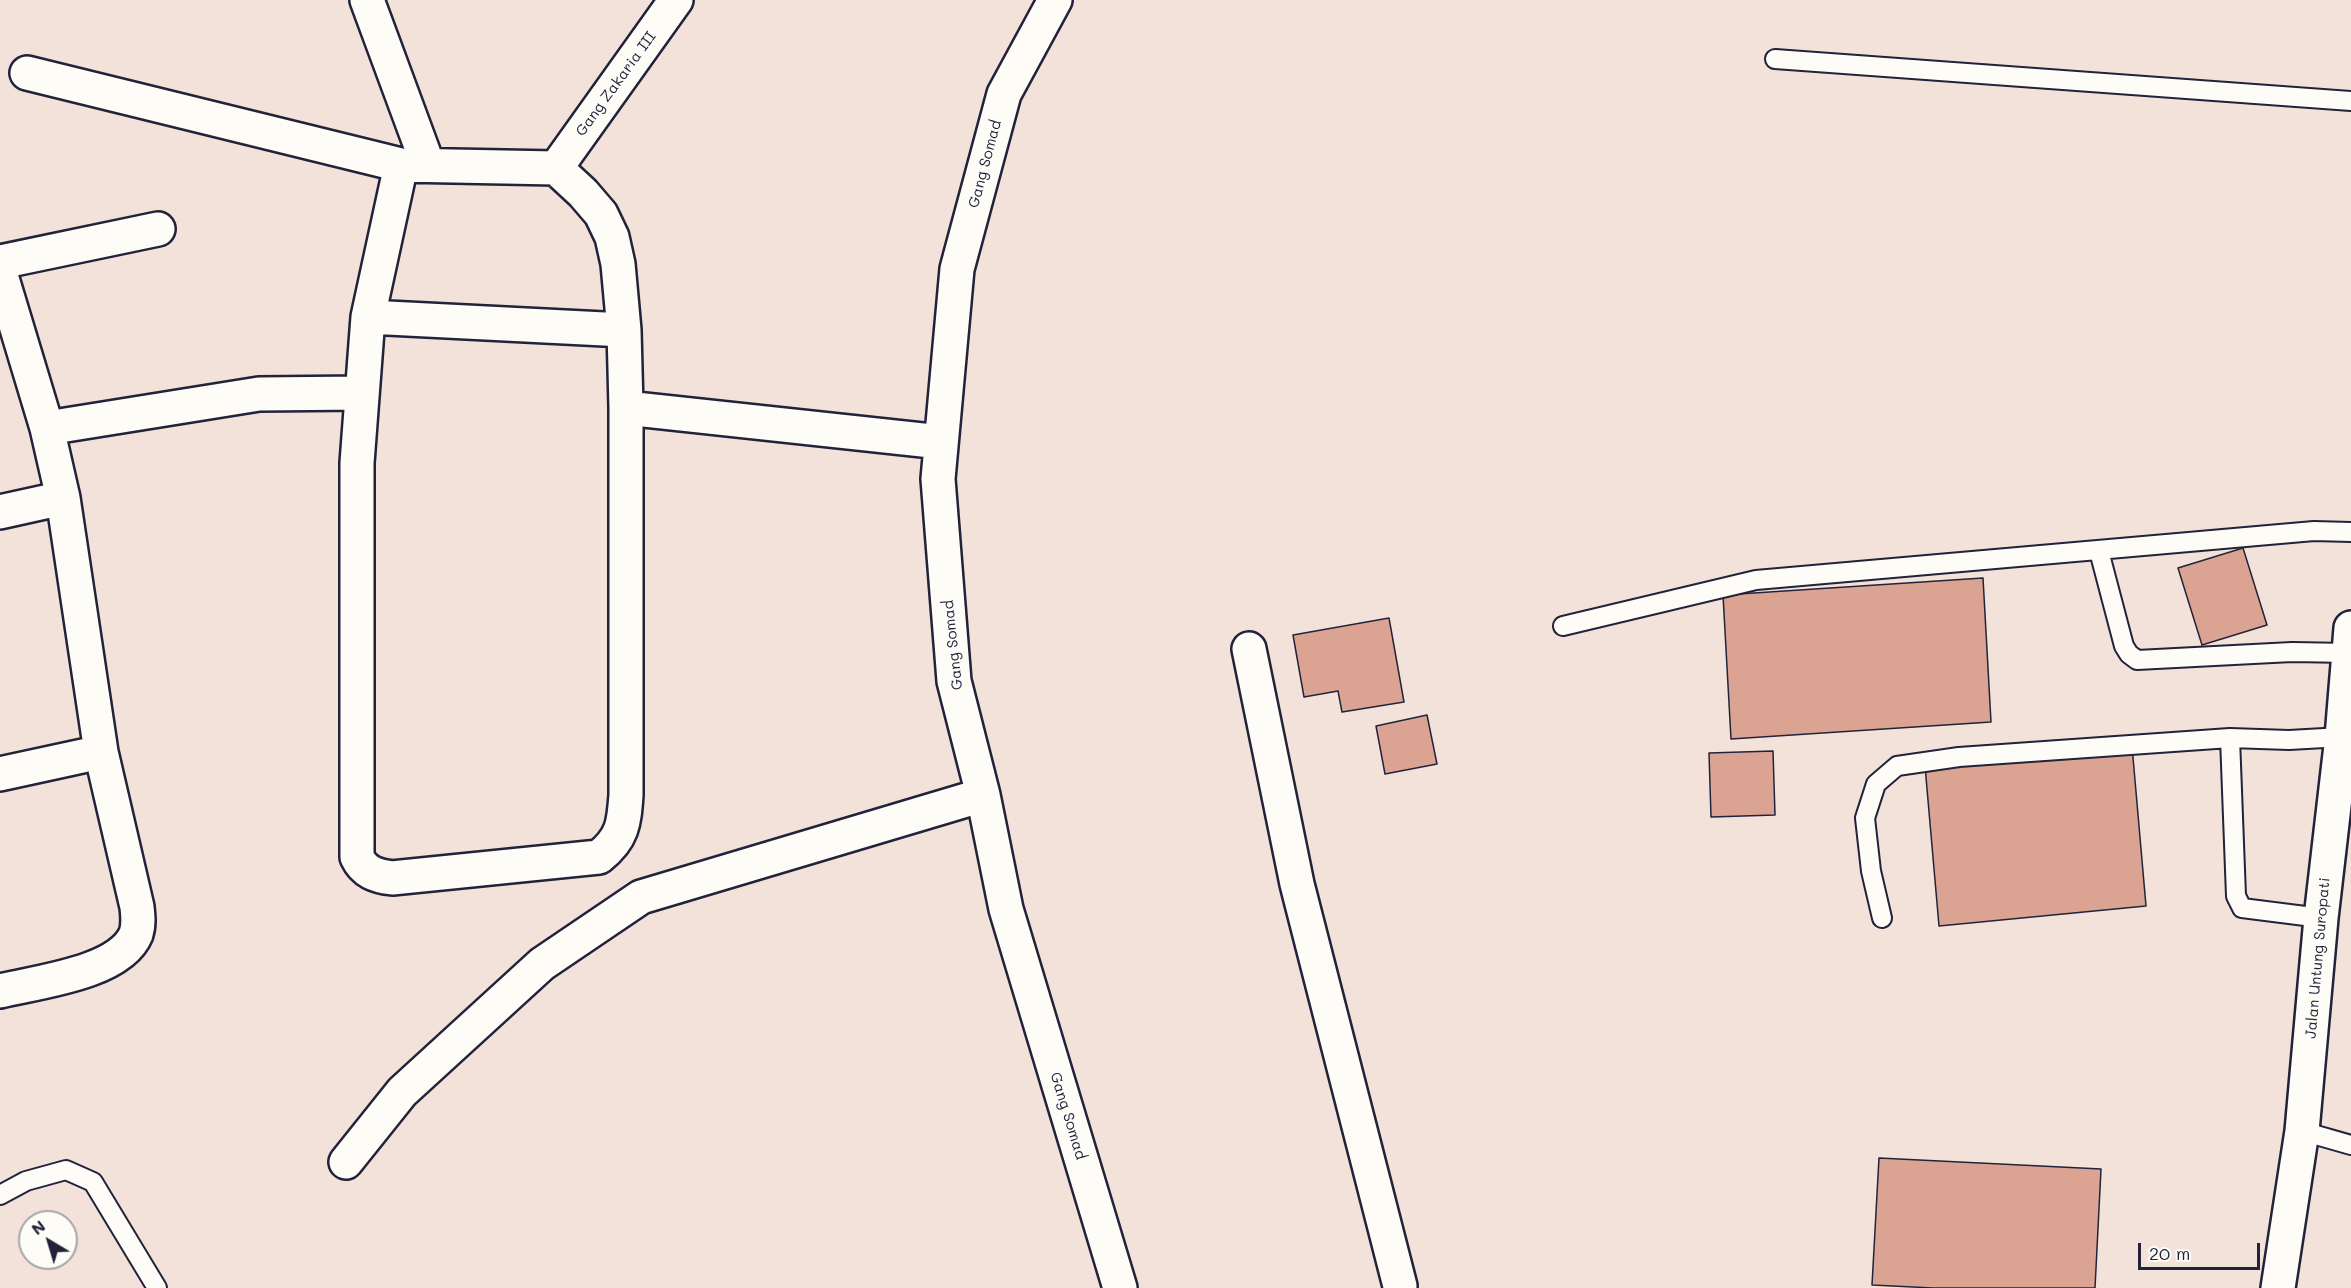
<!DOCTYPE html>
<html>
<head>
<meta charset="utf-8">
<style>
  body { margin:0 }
  #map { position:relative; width:2351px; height:1288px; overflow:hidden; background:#f3e2d9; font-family:Mali,sans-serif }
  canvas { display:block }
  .north { position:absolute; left:18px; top:1210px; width:60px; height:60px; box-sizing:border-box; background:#fdfcf7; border:2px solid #a5a5ac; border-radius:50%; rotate:322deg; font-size:16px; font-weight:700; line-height:24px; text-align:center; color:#22223b }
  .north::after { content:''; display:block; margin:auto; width:21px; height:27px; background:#22223b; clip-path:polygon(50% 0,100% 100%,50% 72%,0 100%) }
  .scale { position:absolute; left:2138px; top:1243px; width:122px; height:27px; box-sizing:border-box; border:3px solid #22223b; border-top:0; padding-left:8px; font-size:18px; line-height:21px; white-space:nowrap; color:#22223b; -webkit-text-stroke:4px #fdfcf7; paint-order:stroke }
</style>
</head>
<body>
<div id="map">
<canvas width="2351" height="1288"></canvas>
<div class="north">N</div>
<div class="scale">20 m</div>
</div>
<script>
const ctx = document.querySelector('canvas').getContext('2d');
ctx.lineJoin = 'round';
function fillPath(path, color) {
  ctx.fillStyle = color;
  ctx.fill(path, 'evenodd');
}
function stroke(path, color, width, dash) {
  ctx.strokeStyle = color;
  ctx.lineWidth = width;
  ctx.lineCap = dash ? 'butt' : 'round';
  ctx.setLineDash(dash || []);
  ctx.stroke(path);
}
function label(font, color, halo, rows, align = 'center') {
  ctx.font = font + ' Mali,sans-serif';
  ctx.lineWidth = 6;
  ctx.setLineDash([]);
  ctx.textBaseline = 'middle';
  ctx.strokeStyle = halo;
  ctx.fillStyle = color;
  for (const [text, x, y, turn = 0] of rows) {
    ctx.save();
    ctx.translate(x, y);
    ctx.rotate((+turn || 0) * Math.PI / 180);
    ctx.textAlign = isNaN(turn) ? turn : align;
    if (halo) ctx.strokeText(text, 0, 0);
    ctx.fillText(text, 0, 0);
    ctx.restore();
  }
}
const building = new Path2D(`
  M2243,548L2267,625L2202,645L2178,568Z
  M1983,578L1991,722L1731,739L1723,595Z
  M1389,618L1404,702L1342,712L1338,691L1304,697L1293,635Z
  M1427,715L1437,764L1385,774L1376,726Z
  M2132,746L2146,906L1939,926L1925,766Z
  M1773,751L1775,815L1711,817L1709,753Z
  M1879,1158L2101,1169L2095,1288H1933L1872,1285Z`);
fillPath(building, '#dba492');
stroke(building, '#22223b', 1.5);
const lane = new Path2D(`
  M1775,59L2351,101
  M2099,551L2124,646L2129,654L2137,660L2292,652L2349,653
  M1563,626L1756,580L2314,531L2351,532
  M2230,738L2236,896L2242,908L2321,918
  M1882,918L1871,871L1865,818L1876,784L1897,766L1959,757L2230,738L2289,740L2342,737
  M2302,1131L2351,1145
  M0,1195L26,1181L66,1170L93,1182L157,1288`);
const street = new Path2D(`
  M367,0L428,165
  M1055,0L1004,94L957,269L938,479L954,681L983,795L1006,909L1120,1288
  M27,73L401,165L556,168L583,193L601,214L612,237L618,264L624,330L626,408V795C624,823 623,838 599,857L392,878C376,876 364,872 357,857V463L368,317L401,165
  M556,168L676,0
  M0,262L158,229
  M0,272L47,428L63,498L101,752L137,907C138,916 139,925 136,934C120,973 37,982 0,991
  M368,317L624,330
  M626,408L941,442
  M47,428L259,394L362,393
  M0,512L63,498
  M1249,649L1297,884L1400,1286
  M0,774L101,752
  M346,1162L402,1092L542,964L641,897L983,795`);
const secondary = new Path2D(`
  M2278,1288L2302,1131L2321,918L2342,737L2351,628`);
stroke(lane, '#22223b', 22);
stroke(street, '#22223b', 38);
stroke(secondary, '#22223b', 38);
stroke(lane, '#fdfcf7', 18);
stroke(street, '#fdfcf7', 33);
stroke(secondary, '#fdfcf7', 33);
label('15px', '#22223b', '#fdfcf7', [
  ["Gang Zakaria III",616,84,-54],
  ["Gang Somad",985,164,-75],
  ["Gang Somad",953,645,-96],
  ["Jalan Untung Suropati",2318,958,-85],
  ["Gang Somad",1068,1116,73]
]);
</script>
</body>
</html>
